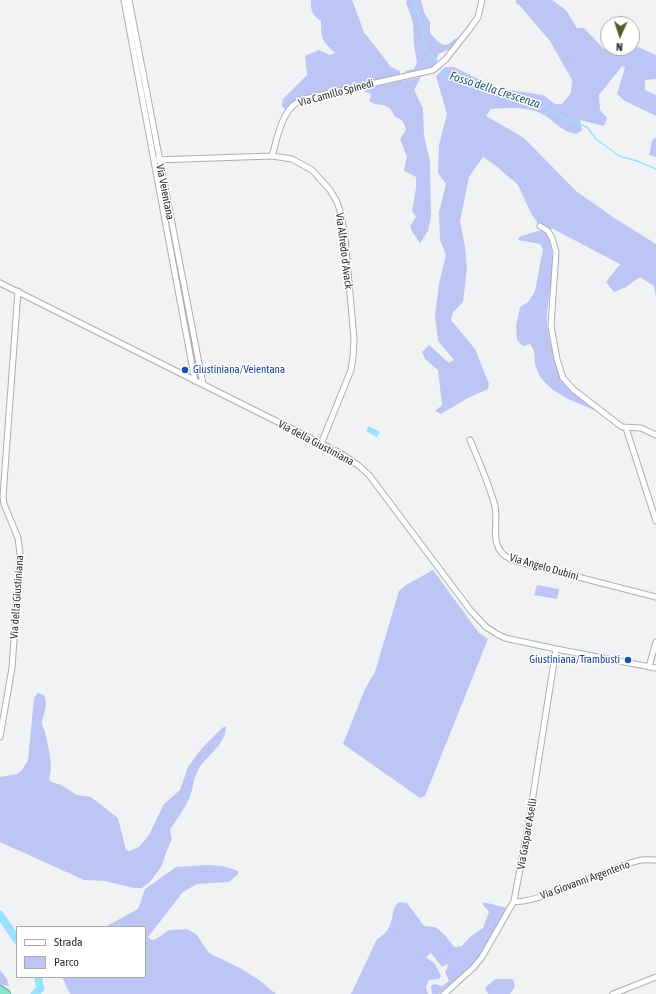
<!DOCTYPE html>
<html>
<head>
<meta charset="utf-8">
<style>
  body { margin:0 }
  #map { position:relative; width:656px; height:994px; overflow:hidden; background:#f1f2f4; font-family:"Asap Condensed",sans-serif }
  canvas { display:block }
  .legend { position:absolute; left:16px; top:926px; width:130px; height:52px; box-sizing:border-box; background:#fff; border:1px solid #ababac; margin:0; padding:5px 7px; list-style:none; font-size:12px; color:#2e2e2f }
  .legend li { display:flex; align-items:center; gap:8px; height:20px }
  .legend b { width:20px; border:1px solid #ababac }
  .north { position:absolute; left:600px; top:16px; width:40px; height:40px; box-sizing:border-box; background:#fff; border:1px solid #ababac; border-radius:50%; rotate:183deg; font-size:11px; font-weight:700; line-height:16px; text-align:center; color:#2e2e2f }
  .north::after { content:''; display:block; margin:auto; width:14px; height:18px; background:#575b29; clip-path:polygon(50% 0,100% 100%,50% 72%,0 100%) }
</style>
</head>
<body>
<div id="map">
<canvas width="656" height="994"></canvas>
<ul class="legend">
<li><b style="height:5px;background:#fff"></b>Strada</li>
<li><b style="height:11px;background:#bdc5f5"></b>Parco</li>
</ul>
<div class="north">N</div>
</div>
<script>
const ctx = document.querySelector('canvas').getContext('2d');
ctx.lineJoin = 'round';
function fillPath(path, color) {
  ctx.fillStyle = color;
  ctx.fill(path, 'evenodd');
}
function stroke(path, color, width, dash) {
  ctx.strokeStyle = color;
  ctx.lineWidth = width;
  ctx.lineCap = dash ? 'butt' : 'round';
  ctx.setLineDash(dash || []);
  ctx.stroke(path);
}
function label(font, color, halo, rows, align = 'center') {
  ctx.font = font + ' "Asap Condensed",sans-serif';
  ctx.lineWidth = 3;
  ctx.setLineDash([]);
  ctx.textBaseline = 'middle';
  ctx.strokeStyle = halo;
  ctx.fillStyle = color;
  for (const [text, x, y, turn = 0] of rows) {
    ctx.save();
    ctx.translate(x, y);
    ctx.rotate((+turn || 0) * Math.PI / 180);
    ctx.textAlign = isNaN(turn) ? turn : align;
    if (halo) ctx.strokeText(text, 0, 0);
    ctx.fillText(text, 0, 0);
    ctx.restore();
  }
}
fillPath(new Path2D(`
  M311,0H352L364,32L391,67L400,71V75L297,101L285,109L282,106L283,99L307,75L305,56L319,50L330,55L335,53C322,40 321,40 321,21C313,16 310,10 311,0Z
  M407,0H421L424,12L430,22V33L438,42L444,45L449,44L456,38L459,40L451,49L438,54L435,66L430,69L406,75L405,71L414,69L417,62L414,45L413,23L406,2Z
  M516,0H552L566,10L577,28H584L604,49L632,48V46H636L656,55V78L655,79L645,80V90L656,95V116L625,101L617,94L625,68L622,66L599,95L600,110L607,118L604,126L580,120L582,130L576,134C561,131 557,123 544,115C528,106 509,108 491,109L486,116L524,138L576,191L616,219L656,244V297L654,286L640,277L626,287L614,292L606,282L620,264L553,229L539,225L532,215L518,185L495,165L483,157L469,177L460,221L465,246L467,268L463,302L453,312L451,320L475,349L489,384L488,389L468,398L441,414L435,411L442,405L438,370L425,359L422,352L429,345L449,363L454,360L438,341L435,315L439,284L446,255L440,240L439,212L446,184L438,173L439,145L447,114L436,76L445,67H454L496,88L543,95L555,104H562L571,93L572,80L550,41L521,7L516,3Z
  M421,77L414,90L423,108L424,136L430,161L431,217L428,231L420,243L413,233L410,226L416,217L412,211L416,188V177L404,171L407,157L400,139L406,130C404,122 402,119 395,117C387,99 381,109 369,101L371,97L370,93L364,92L366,88Z
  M656,137V157L649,155L652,141Z
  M538,231H544C561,254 548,291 547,317C547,331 550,343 554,356C556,365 558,375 563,382C570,392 584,399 594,407V410C573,401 544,392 536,367C533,358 537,352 530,344L523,346L517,340L516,326L520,307L528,302L535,291L543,249L540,244L518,240L519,237Z
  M433,570L479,633L488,639L425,796L420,798L343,744L365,689L375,672L399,591L406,585Z
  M537,585L559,589L557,599L534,595Z
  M38,693L44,695C49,705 43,713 42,723C42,726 44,729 45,732C48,747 54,764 49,779L51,782L61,785L77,795L91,797L118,818L126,850L129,851L139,847L149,835L164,804L180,790L188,767L202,748L222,728L226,726C227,741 210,754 202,764C193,775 194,787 189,799C184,810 176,820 170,830L172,839L168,848L161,867L150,882L142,888H134L105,881L84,880L0,842V777L17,774L22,770L28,760L34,698Z
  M208,865L223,866L238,871V874L229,882L197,884L183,892L148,937L151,940L156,939L169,930L187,929L196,934L209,953L242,969L259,980L276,994H70L62,977H145V927H106L107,926L138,909L145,889L176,867Z
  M399,902L407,903L424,926L435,927L444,934L454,947L462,946L470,937L483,928L489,912L483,905V902L507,908L496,931L475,963L439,994H432L431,986L434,984L442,986L449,981L445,972L448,966L447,964L442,967L431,953L426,957L435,964L441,976L439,979L429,980L426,987L428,994H351L377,939C382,936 388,931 390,925C394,915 391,909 399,902Z
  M0,970L7,979L9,986L0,985Z
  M495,979H513L515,987L510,994H488L485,988Z`), '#bdc5f5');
fillPath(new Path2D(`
  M369,426L380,432L377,437L366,431Z`), '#99e2fe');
stroke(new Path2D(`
  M413,0C416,9 420,18 422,27C423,34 422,40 425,46C427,52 435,57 438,63
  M440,67L444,74L454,79L486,90L538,103L565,118L587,127L596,139L619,156L637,161L656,169`), '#99e2fe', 1.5);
stroke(new Path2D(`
  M0,915L17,940
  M35,994L40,989L38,977`), '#99e2fe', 8);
const minor = new Path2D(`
  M124,0L195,381
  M129,0L203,384
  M272,156C278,136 282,106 304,99L433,70L446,59L471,27L478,17L482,0
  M155,160L272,156L292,159L312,170L330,190L337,202L341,214L345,237L354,339L353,357L351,370L321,444
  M540,226L548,231L552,238L556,252L551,326L557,359L563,378L574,390L622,427L641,428L656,435
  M0,283L340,453L358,465L369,475L471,611L486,627L497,634L505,638L556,649L656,668
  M626,428L656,521
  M470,440C479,461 489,484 495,506C498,520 492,536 499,549C503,556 509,559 516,561L656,597
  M649,667L656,642
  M0,737L12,668L20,554L18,538L4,504L3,496L18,291
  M514,901C530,907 615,866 637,861C643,859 650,860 656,860
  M444,994L473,968L482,957L514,901L529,821L556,649
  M613,994L656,977`);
const highway = new Path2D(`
  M0,990L6,994`);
stroke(minor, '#adaeb0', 7);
stroke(highway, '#68a595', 10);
stroke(minor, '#fff', 5);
stroke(highway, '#87e5cc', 8);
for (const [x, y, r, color] of [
  [185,370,4,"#1a4fb4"],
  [628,660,4,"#1a4fb4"]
]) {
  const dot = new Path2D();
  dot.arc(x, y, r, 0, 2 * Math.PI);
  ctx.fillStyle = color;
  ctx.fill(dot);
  stroke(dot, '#fff', 1.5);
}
label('11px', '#2e2e2f', '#fff', [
  ["Via Camillo Spinedi",336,93,-15],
  ["Via Veientana",165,192,79],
  ["Via Alfredo d'Avack",344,251,83],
  ["Via della Giustiniana",316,443,28],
  ["Via Angelo Dubini",544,567,16],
  ["Via della Giustiniana",17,597,-86],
  ["Via Gaspare Aselli",527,834,-80],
  ["Via Giovanni Argenterio",585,880,-20]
]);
label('11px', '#164399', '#fff', [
  ["Giustiniana/Veientana",193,370],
  ["Giustiniana/Trambusti",620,660,"right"]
], 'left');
label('italic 12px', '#1f596d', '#fff', [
  ["Fosso della Crescenza",495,90,18]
]);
</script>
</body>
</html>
